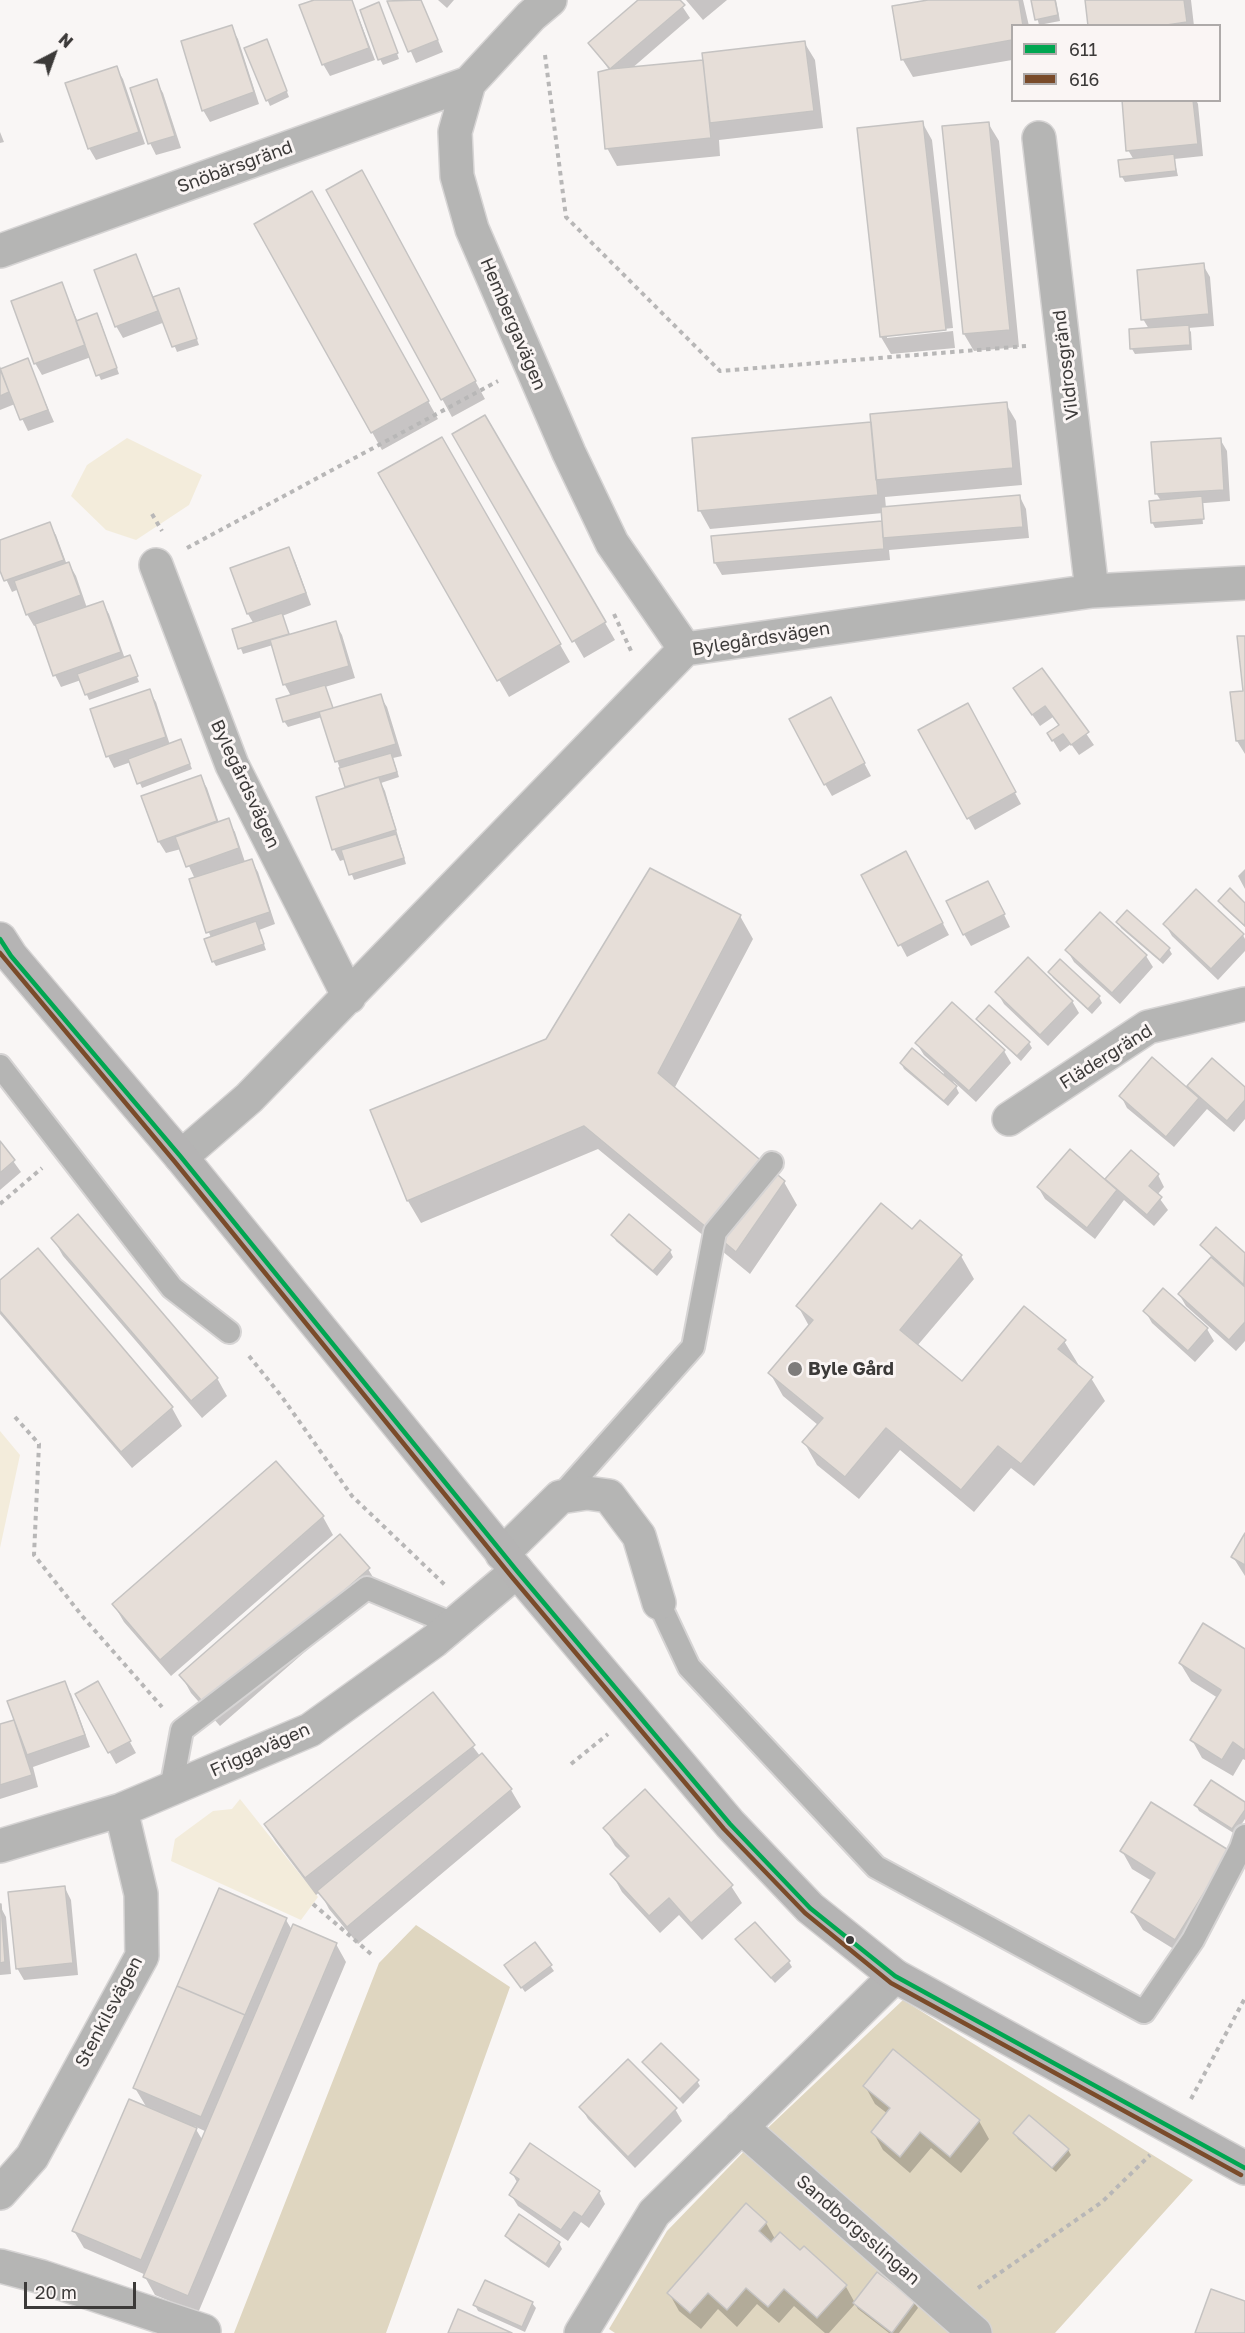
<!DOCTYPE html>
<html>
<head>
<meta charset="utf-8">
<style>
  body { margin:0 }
  #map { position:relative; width:1245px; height:2333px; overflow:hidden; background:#f9f6f5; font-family:"Golos Text",sans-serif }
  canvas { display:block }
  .legend { position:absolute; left:1011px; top:24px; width:210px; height:78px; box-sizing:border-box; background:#faf5f4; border:2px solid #aeaaa9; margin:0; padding:8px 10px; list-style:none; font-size:18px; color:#3c3a39 }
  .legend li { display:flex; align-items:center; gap:12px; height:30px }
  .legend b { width:30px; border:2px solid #aeaaa9 }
  .north { position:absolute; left:24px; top:24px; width:60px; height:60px; -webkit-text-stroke:4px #faf5f4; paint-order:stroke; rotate:41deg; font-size:16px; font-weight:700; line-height:24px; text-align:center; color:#3c3a39 }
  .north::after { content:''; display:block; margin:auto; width:21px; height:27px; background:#3c3a39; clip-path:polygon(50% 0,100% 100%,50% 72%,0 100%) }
  .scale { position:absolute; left:24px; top:2282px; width:112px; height:27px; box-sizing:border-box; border:3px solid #3c3a39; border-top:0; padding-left:8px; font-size:18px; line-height:21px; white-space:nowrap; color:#3c3a39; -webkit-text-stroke:4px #faf5f4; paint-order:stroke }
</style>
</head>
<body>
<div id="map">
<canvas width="1245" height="2333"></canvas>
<ul class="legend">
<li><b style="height:8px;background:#00a651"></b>611</li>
<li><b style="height:8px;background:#7a4b2a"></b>616</li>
</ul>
<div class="north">N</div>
<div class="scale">20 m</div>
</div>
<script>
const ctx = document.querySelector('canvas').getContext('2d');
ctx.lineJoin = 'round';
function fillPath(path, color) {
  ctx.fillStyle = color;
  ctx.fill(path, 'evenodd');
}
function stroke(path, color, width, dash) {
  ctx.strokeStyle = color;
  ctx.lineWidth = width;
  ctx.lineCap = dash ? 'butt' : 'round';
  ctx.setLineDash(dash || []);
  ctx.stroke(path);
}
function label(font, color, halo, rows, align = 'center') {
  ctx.font = font + ' "Golos Text",sans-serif';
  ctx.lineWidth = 6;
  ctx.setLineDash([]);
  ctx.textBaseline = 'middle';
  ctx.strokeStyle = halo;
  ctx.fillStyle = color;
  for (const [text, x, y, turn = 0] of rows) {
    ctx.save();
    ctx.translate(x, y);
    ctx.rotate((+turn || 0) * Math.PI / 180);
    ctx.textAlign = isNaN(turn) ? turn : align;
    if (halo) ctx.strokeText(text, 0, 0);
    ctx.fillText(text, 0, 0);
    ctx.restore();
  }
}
fillPath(new Path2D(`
  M127,438L202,475L189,505L136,540L106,530L71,496L87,465Z
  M0,1431L20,1455L0,1548Z
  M240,1799L318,1897L301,1920L171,1861L175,1839L213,1811L232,1809Z`), '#f3ecdb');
fillPath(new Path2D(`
  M416,1925L510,1987L386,2333H234L379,1963Z
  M903,2000L1193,2180L1055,2333H615L609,2329L667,2231L755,2140Z`), '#dfd6c0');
fillPath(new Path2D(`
  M318,0H352L375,60L330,76L323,64Z
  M393,0H421L443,52L416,63L389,2Z
  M438,0H454L447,8Z
  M640,0H678L690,18L631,69L705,62L804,42L815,60L823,128L719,140L720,156L617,166L607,148L610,71L590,43Z
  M686,0H727L703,20Z
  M936,0H1023L1029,26H1012V60L913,77L903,60L894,8Z
  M1033,0H1056L1060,21L1039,25Z
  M1086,0H1191L1194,26H1090Z
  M379,4L399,59L383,65L380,59Z
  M231,27L238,39L259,104L210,122L203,110Z
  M269,46L289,97L270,106L246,49Z
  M116,68L123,79L145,144L96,160L89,148Z
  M156,81L163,93L181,148L156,155L150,143Z
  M1124,100H1196L1198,104L1203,156L1174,159L1178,176L1125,182L1122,177L1134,160L1128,150Z
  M922,122L932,140L953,328L887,335V338L953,331L955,348L891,354L881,337Z
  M988,123L999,141L1019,347L974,351L964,334Z
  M0,132L4,142L0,143Z
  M328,190H371L485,399L452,417Z
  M312,193L438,419L382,450L256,224Z
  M135,256L154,298L181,295L199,345L177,352L165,322L123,338L116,326Z
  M1203,265L1210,277L1214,326L1188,328L1191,332L1192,350L1135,354L1132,349L1149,329L1143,319Z
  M61,284L78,322L100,320L119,374L101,380L91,357L42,375L35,363Z
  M27,360L54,422L28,431L15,404L0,410V366L1,370Z
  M1006,404L1016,421L1022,485L885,497L886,508L1020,497L1026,509L1029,538L889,550L890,560L722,575L715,563L884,523L883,513L710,529L700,511L693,439L873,424Z
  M485,417L615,640L584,658L454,435Z
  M441,439L570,662L509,697L380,474Z
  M1220,439L1227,451L1230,501L1205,503L1206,524L1205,503H1201L1203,524L1155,528L1152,522L1161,501L1156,493Z
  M49,524L56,535L67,565L69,564L76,576L87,608L102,602L109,614L125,659L132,663L139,682L89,700L81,680L61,687L55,675L37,625L34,626L27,614L19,589L12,592L0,566V541Z
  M288,549L295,561L311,605L282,616L290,636L335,623L342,635L355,678L325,687L333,709L380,696L387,707L402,756L393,758L399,777L381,783L385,791L406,864L354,880L346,859L340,861L334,849L347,789L322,717L288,727L284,721L291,696L285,685L273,645L243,654L234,630L254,624L248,614L232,569Z
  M1245,637V754L1237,741L1245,692Z
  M1042,670L1094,745L1079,755L1071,744L1060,752L1049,734L1060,726L1053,717L1040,726L1022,700Z
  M149,691L156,702L170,745L183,746L192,769L142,788L131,762L114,768L108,756Z
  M967,705L1021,804L975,830L920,730Z
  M837,711L871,776L832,796L825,784Z
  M200,776L207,788L219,823L228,820L235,832L245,862L251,860L258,872L275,924L259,930L266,950L216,966L213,961L211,938L190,880L195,879L181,849L166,853L159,842L143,797Z
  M912,865L949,935L907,957L863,875Z
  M1245,869V889L1238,876Z
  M994,894L1010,927L971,946L964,934Z
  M1220,901L1245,905V927L1223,907Z
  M740,916L753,939L674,1089L784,1182L797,1205L750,1274L598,1149L421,1223L408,1201L372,1111L547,1040Z
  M1118,922L1169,949L1172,954L1163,964L1121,928Z
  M1165,924L1243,935L1245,939V951L1218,980L1172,936Z
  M1067,950L1146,956L1153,967L1120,1004L1074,962Z
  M1050,973L1099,997L1102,1003L1092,1014L1053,978Z
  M997,992L1072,1001L1079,1013L1048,1046L1004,1004Z
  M978,1019L1029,1043L1032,1048L1021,1061L981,1024Z
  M917,1044L1004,1051L1011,1063L976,1102L953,1081L959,1093L948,1106L904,1069L901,1063L942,1076L944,1073L924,1055Z
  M1212,1060L1245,1089V1119L1234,1132L1207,1109L1174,1147L1127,1108L1121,1096L1187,1089Z
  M0,1143L21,1172L0,1190Z
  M1131,1152L1158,1175L1164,1187L1157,1195L1168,1210L1154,1226L1124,1200L1095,1239L1045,1199L1038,1187L1105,1181Z
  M629,1216L670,1251L673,1257L657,1276L616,1241L613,1235Z
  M1216,1230L1245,1255V1341L1236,1351L1186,1306L1179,1294L1212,1257L1202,1245Z
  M912,1231L961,1256L974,1279L917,1346L962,1383L1064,1341L1078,1364L1076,1366L1091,1378L1105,1401L1034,1486L1011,1468L974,1512L900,1450L859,1499L817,1465L804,1442L818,1425L783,1396L770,1373L809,1326L798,1306Z
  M53,1238L217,1378L227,1396L202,1418L63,1256Z
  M38,1250L172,1408L182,1426L132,1468L0,1314V1282Z
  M1164,1290L1207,1329L1214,1341L1195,1362L1152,1323L1145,1311Z
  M276,1463L323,1517L333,1535L171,1676L124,1622L114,1605Z
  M1245,1536V1576L1233,1557Z
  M368,1569L379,1587L220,1726L191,1693L181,1675Z
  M1245,1650V1760L1243,1759L1233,1776L1202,1758L1192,1740L1218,1698L1191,1681L1180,1663Z
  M64,1683L71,1694L90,1747L33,1767L38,1787L0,1799V1726L16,1721Z
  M97,1683L136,1753L116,1764L77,1694Z
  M433,1694L480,1756L511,1790L521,1807L358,1944L329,1909L320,1892L316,1895L276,1842L265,1825Z
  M1245,1803V1819L1235,1834L1199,1811L1196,1805Z
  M605,1828L731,1886L742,1903L702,1940L679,1915L660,1933L622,1892L612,1874L628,1859L615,1846Z
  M1122,1851L1229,1852L1185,1956L1143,1930L1132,1912L1152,1881L1132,1869Z
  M65,1888L71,1900L78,1975L24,1980L17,1968Z
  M0,1906L6,1917L11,1974L0,1975Z
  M286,1920L292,1930L336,1944L346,1962L198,2313L155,2295L145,2277L146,2275L84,2248L74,2231L147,2108L135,2088ZM194,2126L207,2132L203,2141Z
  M737,1940L789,1962L792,1967L775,1983Z
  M535,1944L554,1971L525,1992L510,1971Z
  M643,2062L697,2081L700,2086L683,2104Z
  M865,2086L979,2121L989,2139L961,2173L931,2148L910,2173L883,2150L873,2132L888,2114L875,2104Z
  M581,2107L675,2109L682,2121L635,2168L588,2119Z
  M1015,2134L1068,2150L1071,2155L1056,2172L1018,2139Z
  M512,2173L599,2192L605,2204L589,2228L581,2222L568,2241L518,2206L511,2195L518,2184Z
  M520,2216L559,2243L562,2249L549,2268L510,2241L506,2236Z
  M766,2223L775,2239L800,2252L845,2285L855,2303L914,2302L918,2308L899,2333H889L858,2309L855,2304L829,2333H825L794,2306L779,2323L757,2304L737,2327L718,2309L701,2329L679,2311L669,2293Z
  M532,2303L536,2308L525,2332L478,2311L475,2305Z`), '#0003');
const building = new Path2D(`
  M314,0H352L369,48L322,65L299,5Z
  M421,0L438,40L408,52L387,1Z
  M638,0H680L685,5L610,69L588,43Z
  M928,0H1019L1023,26H1012V40L901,60L892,6Z
  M1031,0H1055L1058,15L1035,20Z
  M1085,0H1184L1187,22L1160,26H1088Z
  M379,2L398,53L378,60L360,10Z
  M232,25L254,92L202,111L181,41Z
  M267,39L287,91L266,101L244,48Z
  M805,41L814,111L710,123L702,53Z
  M703,60L711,138L605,149L598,72L610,69Z
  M117,66L139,132L88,149L65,83Z
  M157,79L175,136L148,144L130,88Z
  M1122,100H1193L1198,144L1126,151Z
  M923,121L946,330L880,337L857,128Z
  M989,122L1010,330L963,334L942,126Z
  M1174,154L1176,171L1120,177L1118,160Z
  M362,170L476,381L441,400L326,190Z
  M312,191L429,401L371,433L254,224Z
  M136,254L158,311L115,327L94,270Z
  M1204,263L1209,314L1141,320L1137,270Z
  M62,282L85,345L34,364L11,301Z
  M179,288L197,339L172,347L153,297Z
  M97,313L117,368L96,376L76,321Z
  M1189,325L1190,345L1130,349L1129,329Z
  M28,358L48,410L20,420L0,369Z
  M0,368L9,392L0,396Z
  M1007,402L1013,468L876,480L870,414Z
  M485,415L606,622L572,642L452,434Z
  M871,422L878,495L698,511L692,438Z
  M442,437L561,644L497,681L378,473Z
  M1221,438L1224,490L1155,494L1151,442Z
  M1020,495L1023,527L883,538L881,507Z
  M1202,496L1204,519L1151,523L1149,501Z
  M882,521L884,549L714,563L711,536Z
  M50,522L64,560L4,581L0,571V540Z
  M289,547L306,593L247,614L230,568Z
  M69,562L81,595L26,615L14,581Z
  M103,601L121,652L53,676L35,624Z
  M282,613L289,634L238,649L232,629Z
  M336,621L349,666L283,685L270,640Z
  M1237,636H1245V740L1236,741L1230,692L1243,691Z
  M130,655L138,676L85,695L77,674Z
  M1042,668L1089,732L1071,745L1063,734L1052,741L1047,733L1059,725L1045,706L1032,715L1013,688Z
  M325,685L333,708L283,722L276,699Z
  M150,689L166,737L106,757L90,709Z
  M381,694L396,744L335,762L319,712Z
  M831,697L865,763L824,785L789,719Z
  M968,703L1016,792L967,819L918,730Z
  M181,739L190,764L137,784L128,759Z
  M391,753L397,772L345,787L339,768Z
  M201,775L217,821L158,842L141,796Z
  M379,777L396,830L332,850L316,797Z
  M229,818L239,848L186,867L175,837Z
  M396,834L404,858L349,875L341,850Z
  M906,851L943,923L898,946L861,875Z
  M252,859L270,912L206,933L189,879Z
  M650,868L741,915L658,1073L785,1181L736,1252L584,1126L407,1201L370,1110L546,1039Z
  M988,881L1005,914L963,935L946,901Z
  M1230,888L1245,903V926L1218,901Z
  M1196,889L1244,934L1211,969L1163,924Z
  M1127,910L1170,948L1160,960L1116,922Z
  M1100,912L1147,955L1112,993L1065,950Z
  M256,921L264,944L212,962L204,939Z
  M1028,957L1073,1001L1040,1035L995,992Z
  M1060,959L1100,996L1088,1009L1048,972Z
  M952,1002L1005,1050L969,1091L915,1043Z
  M989,1005L1030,1042L1017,1056L976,1019Z
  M912,1048L957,1086L944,1101L900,1063Z
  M1152,1057L1199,1098L1166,1137L1119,1096Z
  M1212,1058L1245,1087V1100L1227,1121L1187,1086Z
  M0,1141L15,1160L0,1173Z
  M1070,1149L1117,1190L1087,1228L1037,1187Z
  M1131,1150L1159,1174L1149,1186L1162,1197L1147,1215L1105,1179Z
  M881,1203L912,1229L920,1220L962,1255L900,1330L962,1381L1024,1306L1066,1340L1058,1349L1093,1377L1021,1464L998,1446L961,1490L886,1428L845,1477L802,1442L823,1418L768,1373L813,1320L796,1306Z
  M78,1214L218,1378L191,1401L51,1238Z
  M629,1214L671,1250L653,1271L611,1235Z
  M1216,1227L1245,1253L1244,1285L1200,1245Z
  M38,1248L173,1407L121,1452L0,1311V1280Z
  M1211,1257L1245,1287V1322L1229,1340L1178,1294Z
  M1163,1288L1208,1328L1188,1351L1143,1311Z
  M276,1461L324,1516L160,1660L112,1604Z
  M1245,1533V1565L1231,1557Z
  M340,1534L370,1568L209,1709L179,1675Z
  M1203,1623L1245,1649V1748L1244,1750L1233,1742L1222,1760L1190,1740L1221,1690L1179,1663Z
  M65,1681L85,1735L27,1755L7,1701Z
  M98,1681L131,1741L108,1753L75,1694Z
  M433,1692L475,1745L305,1878L264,1824Z
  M14,1720L32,1775L0,1785V1724Z
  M482,1753L512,1789L347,1927L317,1891Z
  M1211,1780L1245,1802V1810L1232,1829L1194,1805Z
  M645,1789L733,1885L691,1923L669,1898L649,1916L610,1874L629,1856L603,1828Z
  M1151,1802L1230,1851L1175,1940L1131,1912L1155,1873L1120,1851Z
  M65,1886L73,1963L16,1969L8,1892Z
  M219,1888L287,1918L245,2015L177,1986Z
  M1,1904L5,1962L0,1963V1904Z
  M755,1922L790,1961L771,1978L735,1939Z
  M293,1924L337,1943L188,2296L143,2277Z
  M535,1942L552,1965L521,1988L504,1965Z
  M177,1986L245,2015L201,2117L133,2088Z
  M661,2043L699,2080L680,2099L642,2062Z
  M893,2049L980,2120L950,2157L920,2132L900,2157L871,2132L890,2108L863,2086Z
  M628,2059L677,2108L628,2157L579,2107Z
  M129,2099L197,2128L141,2260L72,2231Z
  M1029,2115L1069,2149L1052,2168L1013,2133Z
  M530,2143L600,2191L582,2217L574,2212L561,2230L509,2195L519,2179L510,2173Z
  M746,2203L767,2222L759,2231L771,2242L780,2232L800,2250L804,2246L847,2285L817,2318L784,2289L768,2307L746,2288L727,2310L708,2293L690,2313L667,2293Z
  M519,2214L560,2242L546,2264L505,2236Z
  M877,2272L916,2301L892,2333L853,2303Z
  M485,2280L533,2302L522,2327L473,2305Z
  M1211,2289L1245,2301V2333H1195Z
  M458,2309L512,2333H448Z`);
fillPath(building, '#e6ded8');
stroke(building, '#c5c3c2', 1.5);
const service = new Path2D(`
  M0,1066L172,1288L229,1332
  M560,1497L693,1347L715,1232L772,1163
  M659,1603L689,1667L876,1867L1144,2012L1193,1940L1241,1848L1245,1836
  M171,1789L182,1730L367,1588L453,1624`);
const minor = new Path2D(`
  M550,0L531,16L469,83L455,132L457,176L472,229L569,453L612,543L685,649
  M1039,138L1092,591
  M0,251L469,83
  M156,565L232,765L349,997
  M1009,1119L1148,1027L1245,1004
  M181,1157L249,1098L685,649L1092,591L1245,583
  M502,1554L560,1497L587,1493L609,1496L639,1536L659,1603
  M0,1846L121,1810L310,1730L434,1641L517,1571
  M741,2127L975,2333
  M0,2193L32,2157L142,1956L141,1894L121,1810
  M0,2266L42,2277L204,2331
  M581,2333L654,2213L895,1976`);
const secondary = new Path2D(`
  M0,939L11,956L181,1157L517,1571L730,1824L810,1908L895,1976L1245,2168`);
stroke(service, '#d6d4d4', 26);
stroke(minor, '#d6d4d4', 36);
stroke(secondary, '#d6d4d4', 36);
stroke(new Path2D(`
  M545,55L566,217L720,371L1026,346
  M152,514L162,531
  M187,548L498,381
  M614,614L632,653
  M0,1204L42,1168
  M249,1356L282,1397L352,1496L446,1586
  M15,1417L39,1444L34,1555L83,1617L162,1707
  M571,1764L608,1734
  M313,1904L371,1954
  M1191,2099L1245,1998
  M978,2288L1102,2202L1150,2155`), '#b8b7b7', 4, [4.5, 4.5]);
stroke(service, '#b5b5b4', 22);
stroke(minor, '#b5b5b4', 33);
stroke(secondary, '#b5b4b4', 33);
stroke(new Path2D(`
  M0,939L11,956L181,1157L517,1571L730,1824L810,1908L895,1976L1245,2168`), '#00a651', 4.5);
stroke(new Path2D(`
  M0,953L175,1162L511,1576L724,1829L805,1913L891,1983L1241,2175`), '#7a4b2a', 4.5);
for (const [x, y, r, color] of [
  [795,1369,8,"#7e7c7b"],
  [850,1940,5,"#3c3a39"]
]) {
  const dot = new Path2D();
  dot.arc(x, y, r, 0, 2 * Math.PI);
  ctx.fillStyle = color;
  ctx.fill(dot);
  stroke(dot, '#faf5f4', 2);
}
label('18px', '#3c3a39', '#faf5f4', [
  ["Snöbärsgränd",235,167,-20],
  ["Hembergavägen",513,324,67],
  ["Vildrosgränd",1066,365,-97],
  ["Bylegårdsvägen",761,639,-9],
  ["Bylegårdsvägen",245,784,65],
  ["Flädergränd",1106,1057,-32],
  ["Friggavägen",260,1750,-24],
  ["Stenkilsvägen",109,2012,-62],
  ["Sandborgsslingan",858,2230,41]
]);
label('bold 18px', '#3c3a39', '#faf5f4', [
  ["Byle Gård",808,1369]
], 'left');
</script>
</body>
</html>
